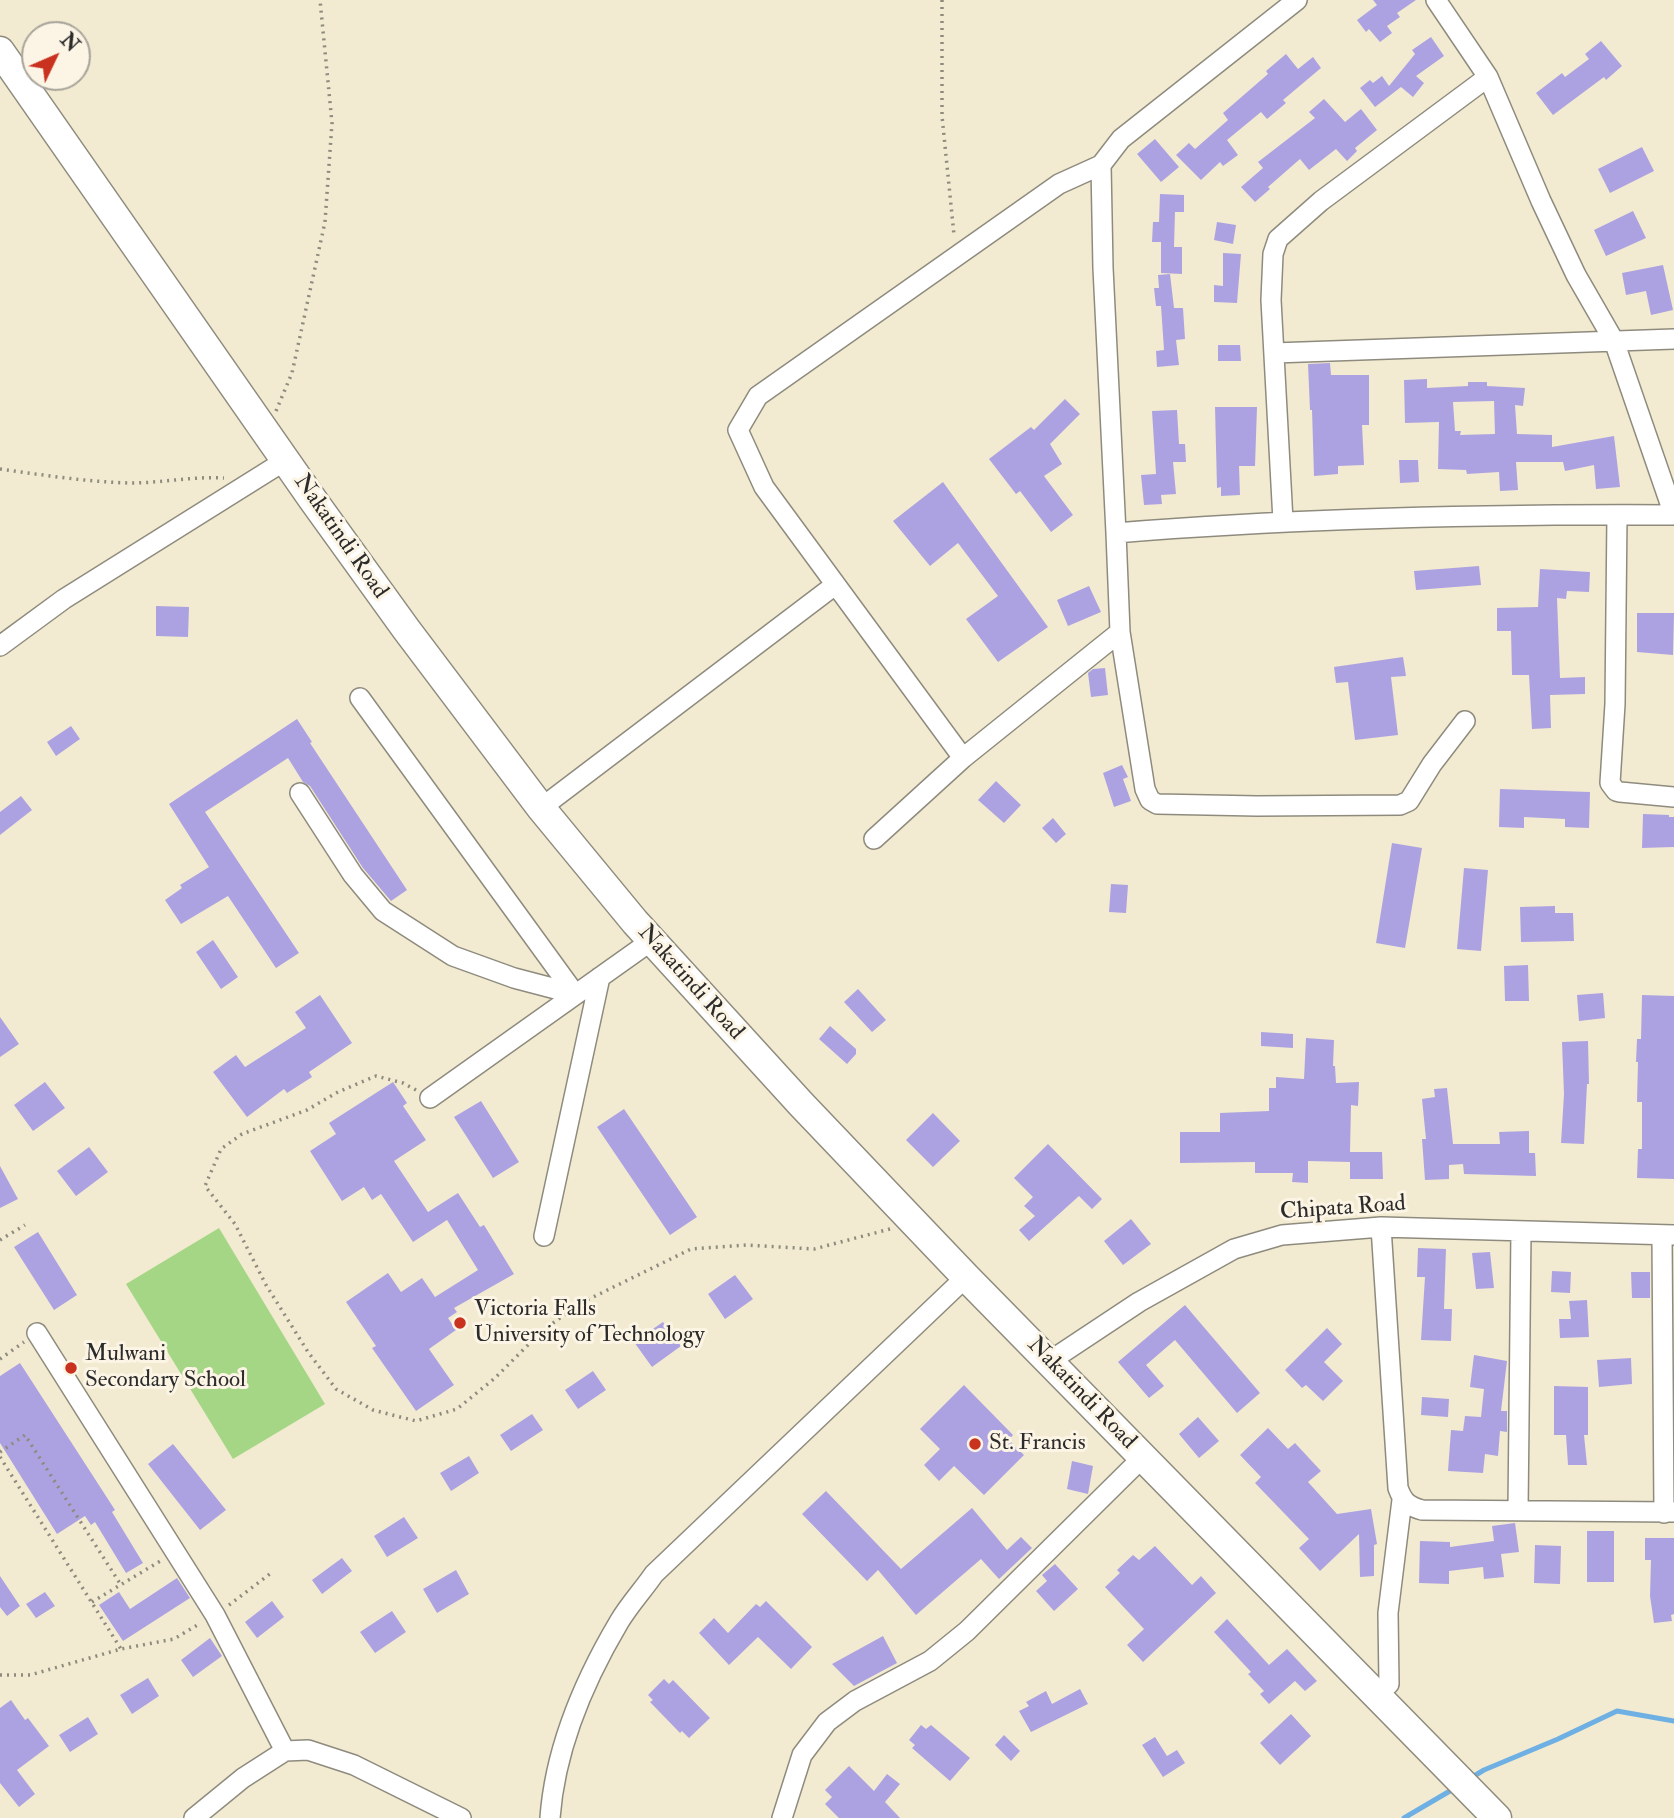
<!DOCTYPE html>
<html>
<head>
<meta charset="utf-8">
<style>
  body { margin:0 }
  #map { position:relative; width:1674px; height:1818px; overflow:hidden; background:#f2ebd1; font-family:"IM FELL Double Pica",serif }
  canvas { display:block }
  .north { position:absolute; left:21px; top:21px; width:70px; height:70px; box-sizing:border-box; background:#fcf5e5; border:2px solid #a8a49b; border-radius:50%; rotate:46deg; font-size:19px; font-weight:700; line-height:28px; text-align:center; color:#2b2b2b }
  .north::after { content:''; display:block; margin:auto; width:24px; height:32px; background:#c8321e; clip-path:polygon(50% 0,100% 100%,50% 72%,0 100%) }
</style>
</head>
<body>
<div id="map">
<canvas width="1674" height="1818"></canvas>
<div class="north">N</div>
</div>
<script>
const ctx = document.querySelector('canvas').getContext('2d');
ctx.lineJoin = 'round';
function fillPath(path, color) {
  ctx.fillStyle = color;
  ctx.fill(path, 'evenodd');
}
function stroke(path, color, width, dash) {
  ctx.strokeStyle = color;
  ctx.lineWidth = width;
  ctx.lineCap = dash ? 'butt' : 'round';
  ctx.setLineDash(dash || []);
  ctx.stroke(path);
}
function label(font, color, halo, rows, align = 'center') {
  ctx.font = font + ' "IM FELL Double Pica",serif';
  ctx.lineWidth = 6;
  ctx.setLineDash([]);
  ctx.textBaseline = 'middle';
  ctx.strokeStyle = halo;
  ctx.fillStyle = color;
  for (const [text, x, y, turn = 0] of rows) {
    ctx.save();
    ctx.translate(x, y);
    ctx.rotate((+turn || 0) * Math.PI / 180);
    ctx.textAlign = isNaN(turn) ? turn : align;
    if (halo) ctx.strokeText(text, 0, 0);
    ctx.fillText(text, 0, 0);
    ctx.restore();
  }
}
fillPath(new Path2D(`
  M219,1228L325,1404L233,1459L126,1284Z`), '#a5d685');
stroke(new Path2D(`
  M1469,1779L1484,1770L1558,1739L1617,1711L1674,1721
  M1404,1818L1455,1788`), '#6eb0e3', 5);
fillPath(new Path2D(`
  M1373,0H1416L1397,13L1400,17L1387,26L1392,33L1380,42L1369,29L1366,32L1357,20L1377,5Z
  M1431,37L1444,56L1416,76L1424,83L1413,97L1401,87L1375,107L1360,88L1370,80L1373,83L1382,76L1389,86L1415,54L1412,50Z
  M1601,41L1622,66L1606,80L1604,77L1553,115L1536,93L1562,73L1565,77L1589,59L1585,54Z
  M1286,54L1298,69L1313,57L1321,68L1283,100L1286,103L1267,119L1261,112L1227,140L1238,155L1223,166L1220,162L1201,180L1176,155L1189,143L1195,149L1228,120L1223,113L1268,74L1266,71Z
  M1324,99L1345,122L1361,109L1377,130L1355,148L1357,151L1347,161L1336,149L1309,170L1300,159L1268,187L1270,189L1255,202L1241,187L1263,168L1258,162L1315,118L1309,112Z
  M1155,139L1179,167L1161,182L1137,154Z
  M1642,147L1654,171L1610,193L1598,169Z
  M1160,194L1184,195V212H1175L1174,247H1182V274L1161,273V242H1152L1153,222H1159Z
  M1633,211L1646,238L1606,256L1594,230Z
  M1217,222L1236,225L1233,244L1214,240Z
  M1223,253L1241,254L1237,303L1214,302V285L1223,286Z
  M1663,265L1673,310L1651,315L1646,291L1626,295L1622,273Z
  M1170,274L1174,308H1183L1185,339L1176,340L1179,365L1157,367L1156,351L1164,350L1161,306H1156L1154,288H1159L1158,275Z
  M1218,345H1240L1241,361H1218Z
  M1330,363L1331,375H1369V425H1362L1364,465L1338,466V474L1314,476L1312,410H1310L1308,364Z
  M1427,379V388L1468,386V382H1487V386L1525,388L1523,406L1515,405L1517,434L1552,435V447L1614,436L1620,487L1596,489L1594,465L1565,471L1563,462H1516L1518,490L1500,491L1499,472L1467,474L1466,470L1438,469L1439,422L1405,423L1404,380ZM1494,401L1495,434L1460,435L1461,431H1455L1453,402Z
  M1065,399L1080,414L1050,444L1062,464L1044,476L1073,515L1051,532L1020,491L1016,494L989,459L1031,427L1034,430Z
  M1215,407H1257L1255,466H1239L1240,495L1221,496V487L1217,488Z
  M1177,410L1179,444H1185L1186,462H1173L1176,494L1161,495L1162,504L1144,505L1141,475L1156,474L1152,411Z
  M1399,460H1418L1419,482L1400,483Z
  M943,482L1048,627L998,662L966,619L998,596L958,543L930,566L893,521Z
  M1479,566L1481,585L1416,590L1414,571Z
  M1540,569L1590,572L1589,592L1567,591L1566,599L1557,598L1560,678L1585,677V694L1550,695L1551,728L1532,729L1529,675H1512L1511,631H1497V608L1538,607Z
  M1089,586L1101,612L1068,626L1057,600Z
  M156,606L189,607L188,637L156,636Z
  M1637,613H1674L1673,655L1637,652Z
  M1403,657L1406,676L1391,677L1398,735L1355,740L1348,682L1336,683L1334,667Z
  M1105,668L1108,695L1091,697L1088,673L1093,669Z
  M297,719L312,742L310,743L407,890L391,901L363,868L310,786L303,782L288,758L205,812L299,953L276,968L228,896L181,924L165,900L182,888L180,885L209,867L169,804Z
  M71,726L80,739L56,756L47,742Z
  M1122,765L1128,777L1123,779L1131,801L1114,807L1103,773Z
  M996,781L1021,805L1004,823L978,800Z
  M1500,789L1590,792L1589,828L1565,827V819L1524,817V828L1499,827Z
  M21,796L32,810L0,835V812Z
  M1643,814L1669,815V817H1674V847L1642,848Z
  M1053,818L1066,834L1056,843L1042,828Z
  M1392,843L1422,848L1405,948L1376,943Z
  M1464,868L1488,870L1481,951L1457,949Z
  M1111,884L1128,885L1126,913L1109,912Z
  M1555,906V913H1573L1574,941L1521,942L1520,907Z
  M213,940L238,977L221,989L196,952Z
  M1528,965L1529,1001H1505L1504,966Z
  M858,989L886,1020L872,1032L844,1002Z
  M1603,993L1605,1018L1579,1021L1577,995Z
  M320,995L352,1043L309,1072L312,1077L287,1093L284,1089L247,1117L213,1072L236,1055L245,1067L306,1028L295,1012Z
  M1642,995L1674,996V1179L1637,1178L1638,1149H1642V1102H1637L1638,1062H1636L1637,1039H1641Z
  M0,1017L19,1044L0,1057Z
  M830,1026L856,1049V1054L847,1064L819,1039Z
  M1261,1032L1293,1034V1048L1261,1046Z
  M1306,1038L1334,1040L1333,1066H1335L1336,1083L1359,1082L1358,1106L1351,1105L1350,1152H1382L1383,1179H1350V1162L1308,1161V1183L1292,1182L1293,1173H1255V1162L1180,1163V1132H1220V1113L1269,1111V1088H1276V1077L1304,1079Z
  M1588,1041L1589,1084H1587L1584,1144L1561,1143L1564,1094L1562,1042Z
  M45,1082L65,1108L33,1131L14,1105Z
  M393,1082L407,1103L403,1106L426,1140L394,1161L428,1212L458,1193L480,1227L484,1225L514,1274L454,1308L457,1312L448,1318L456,1330L429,1349L454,1385L416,1411L372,1348L376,1346L346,1302L388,1273L401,1292L422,1278L435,1297L478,1270L447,1220L413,1242L381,1194L372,1200L364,1187L342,1201L310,1151L336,1134L329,1123Z
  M1447,1088L1453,1144H1500L1499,1132L1529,1131V1153H1535L1536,1176L1464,1174L1463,1164L1449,1165V1179L1425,1180L1422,1139H1426L1422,1099L1435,1097L1434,1089Z
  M481,1101L519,1162L493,1178L454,1117Z
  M624,1109L697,1217L670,1235L597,1127Z
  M933,1113L960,1141L933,1167L906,1140Z
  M1048,1144L1102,1199L1092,1209L1079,1196L1029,1241L1019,1230L1035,1216L1024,1206L1033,1197L1014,1178Z
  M89,1147L108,1172L76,1196L57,1171Z
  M0,1166L18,1199L0,1208Z
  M1131,1219L1151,1244L1123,1265L1104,1241Z
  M38,1232L77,1295L54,1310L14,1247Z
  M1418,1248L1446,1249L1444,1309H1452L1451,1341L1421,1340L1425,1277H1417Z
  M1490,1252L1494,1288L1476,1289L1472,1253Z
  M1552,1271L1571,1272L1570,1293L1551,1292Z
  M1631,1272H1650V1298H1632Z
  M735,1275L753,1299L725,1319L708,1294Z
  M1587,1300L1589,1337L1560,1338L1559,1319H1571L1569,1301Z
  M1185,1305L1260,1393L1237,1413L1175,1340L1146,1365L1164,1386L1149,1398L1118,1362Z
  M663,1322L681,1346L652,1367L634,1342Z
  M1327,1328L1342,1344L1324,1362L1343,1381L1323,1401L1306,1385L1302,1388L1285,1370Z
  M1474,1355L1507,1361L1501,1411H1507V1432L1500,1431L1498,1456L1485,1454L1483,1473L1448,1471L1451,1430L1463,1431L1465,1416L1481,1417L1484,1389L1470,1387Z
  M1631,1358L1632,1384L1599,1387L1597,1360Z
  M20,1363L115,1510L112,1512L143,1563L126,1573L95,1522L91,1525L85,1516L57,1534L0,1443V1376Z
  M593,1371L606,1390L578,1409L565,1390Z
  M964,1385L1013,1435L1009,1440L1024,1455L984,1495L954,1466L939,1481L924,1465L940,1449L920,1429Z
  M1554,1386L1588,1387V1435H1584L1587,1465H1568L1566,1435H1554Z
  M1422,1397L1449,1399L1448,1417L1421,1415Z
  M532,1414L543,1430L511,1451L500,1435Z
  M1198,1417L1219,1441L1199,1458L1179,1434Z
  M1268,1428L1288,1449L1295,1443L1321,1471L1308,1482L1337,1514L1371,1509L1377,1544L1374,1545V1576L1360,1577L1359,1534L1320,1571L1299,1548L1309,1539L1255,1483L1261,1477L1240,1455Z
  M173,1444L226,1510L200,1530L148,1464Z
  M469,1456L479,1473L451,1491L440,1473Z
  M1072,1461L1093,1466L1088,1494L1067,1489Z
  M826,1491L901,1569L972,1508L1007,1550L1021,1537L1032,1548L999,1579L981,1559L916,1615L878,1570L867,1581L802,1514Z
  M404,1517L418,1538L387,1557L374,1536Z
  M1515,1523L1519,1552L1501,1554L1504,1577L1484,1579L1483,1567L1449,1571V1584L1419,1583L1420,1541L1450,1542V1547L1494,1541L1492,1526Z
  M1587,1531H1614V1582H1587Z
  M1645,1538H1674V1614L1671,1615L1672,1621L1654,1623L1650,1596L1651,1560H1645Z
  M1535,1545L1561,1546L1560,1584L1534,1583Z
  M1155,1546L1192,1585L1201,1576L1216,1593L1143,1662L1127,1645L1144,1629L1105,1587L1120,1573L1117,1570L1133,1555L1139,1560Z
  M342,1558L352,1571L322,1594L312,1580Z
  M1055,1564L1078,1589L1054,1611L1036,1591L1047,1581L1042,1575Z
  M456,1570L469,1594L437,1613L423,1589Z
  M0,1576L20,1606L7,1616L0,1607Z
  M177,1578L190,1598L123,1641L99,1605L119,1592L130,1609Z
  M45,1592L55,1606L36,1618L26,1604Z
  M272,1601L284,1617L257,1638L245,1622Z
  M766,1601L812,1647L791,1669L758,1637L729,1665L699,1633L714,1618L728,1633L756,1604L760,1607Z
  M392,1611L406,1632L375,1653L360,1632Z
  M1227,1619L1269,1665L1287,1649L1317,1681L1305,1691L1295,1681L1269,1704L1260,1694L1264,1691L1248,1674L1251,1672L1214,1632Z
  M883,1636L897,1663L854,1686L832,1664Z
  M210,1638L222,1656L193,1677L181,1660Z
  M148,1678L159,1696L132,1714L120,1695Z
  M664,1679L669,1684L673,1680L710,1718L689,1738L682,1731L680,1733L650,1702L653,1700L648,1695Z
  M1080,1689L1088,1704L1031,1732L1019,1711L1029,1706L1026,1702L1046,1691L1052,1704Z
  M11,1700L25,1720L28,1718L49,1746L17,1770L35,1794L19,1807L0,1783V1708Z
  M1291,1714L1311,1736L1280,1765L1260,1743Z
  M88,1717L98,1734L70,1752L59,1735Z
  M921,1725L926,1729L931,1725L970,1758L950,1781L912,1748L915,1745L909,1740Z
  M1004,1735L1020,1751L1011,1761L995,1745Z
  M1155,1737L1167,1756L1177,1750L1185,1763L1163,1777L1142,1745Z
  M849,1766L874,1791L887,1774L900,1784L885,1802L900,1818H839L825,1804L832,1797L825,1790Z`), '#ada2e1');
const minor = new Path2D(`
  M1436,0L1488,77L1541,201L1576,275L1614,341L1674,515
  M1274,353L1674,339
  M1617,515L1615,704L1610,783L1616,791L1620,792L1674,797
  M1283,521L1271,300L1273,254L1278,239L1321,201L1488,77
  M1116,533L1103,268L1101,165L1121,139L1297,0
  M0,646L64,599L286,460
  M360,698L575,994
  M1465,721L1432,764L1409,801L1400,805L1257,806L1157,804L1150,800L1145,789L1120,632L1116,533C1302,518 1488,514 1674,515
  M963,758L764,487L738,430L758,396L1059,184L1101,165
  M300,793L353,875L383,911L453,956L514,978L575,994
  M541,808L835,585
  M874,839L963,758L1120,632
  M430,1098L651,941
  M1381,1227L1398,1488C1403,1502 1408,1506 1422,1510L1674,1512
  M1662,1235L1664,1513
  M544,1236L600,977
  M37,1333L215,1615L285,1751
  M1050,1361L1139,1302L1234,1249L1282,1235L1381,1227L1674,1235
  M1518,1510L1521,1231
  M1376,1696L1389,1684L1388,1613L1402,1500
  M194,1818L243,1778L285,1751L308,1750L354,1765L461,1818
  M550,1818C555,1749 584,1681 619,1622C629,1605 643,1590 654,1574L966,1277
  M782,1818L802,1755L827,1722L855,1701L930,1661L967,1631L1142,1458`);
const highway = new Path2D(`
  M0,51L313,500L406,629L541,808L635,922L801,1104L966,1277L1497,1818`);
stroke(minor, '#8e8b7e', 22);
stroke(highway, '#8e8b7e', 31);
stroke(new Path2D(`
  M942,0V116L954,235
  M276,411L292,373L325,222L332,123L320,0
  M0,469C43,475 87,482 131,483C162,483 193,476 224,478
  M416,1090L403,1083L376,1076L338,1092L307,1110L242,1134L221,1149L205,1186L235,1224L266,1285L308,1352L336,1389L373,1410L416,1421L457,1409L495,1378L542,1331L581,1303L691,1249L746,1245L814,1249L890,1229
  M0,1240L25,1225
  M0,1359L24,1342
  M0,1452L25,1435L121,1585
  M0,1457L121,1649
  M92,1602L162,1560
  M229,1605L271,1573
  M0,1675H30L121,1649L174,1639L199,1624`), '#8e8b7e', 3.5, [2, 5]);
stroke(minor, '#fff', 19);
stroke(highway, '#fff', 28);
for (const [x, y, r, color] of [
  [460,1323,7,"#c8321e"],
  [71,1368,7,"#c8321e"],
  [975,1444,7,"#c8321e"]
]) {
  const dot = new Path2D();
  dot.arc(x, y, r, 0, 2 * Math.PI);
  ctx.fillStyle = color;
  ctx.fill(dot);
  stroke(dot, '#fcf5e5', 2.5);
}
label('23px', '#2b2b2b', '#fcf5e5', [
  ["Nakatindi Road",340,537,55],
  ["Nakatindi Road",690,983,48],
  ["Chipata Road",1343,1209,-4],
  ["Nakatindi Road",1081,1394,46]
]);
label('23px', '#2b2b2b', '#fcf5e5', [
  ["Victoria Falls",474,1310],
  ["University of Technology",474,1336],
  ["Mulwani",85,1355],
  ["Secondary School",85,1381],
  ["St. Francis",989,1444]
], 'left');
</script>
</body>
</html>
